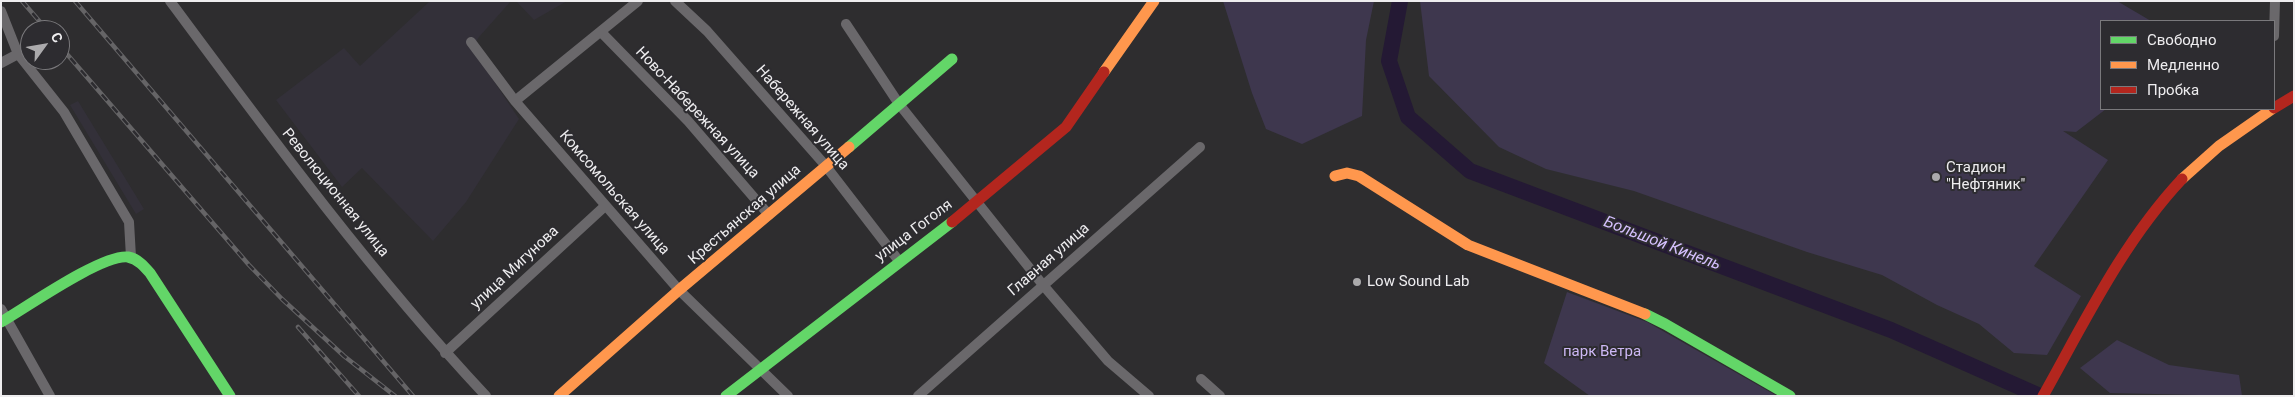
<!DOCTYPE html>
<html>
<head>
<meta charset="utf-8">
<style>
  body { margin:0 }
  #map { position:relative; width:2295px; height:397px; overflow:hidden; background:#2e2d2f; font-family:Roboto,sans-serif }
  canvas { display:block }
  .frame { position:absolute; inset:0; border:2px solid #eeedef; pointer-events:none }
  .legend { position:absolute; left:2100px; top:20px; width:175px; height:90px; box-sizing:border-box; background:#2d2c30; border:1px solid #7a797c; margin:0; padding:6px 9px; list-style:none; font-size:15px; color:#eeedef }
  .legend li { display:flex; align-items:center; gap:10px; height:25px }
  .legend b { width:25px; border:1px solid #7a797c }
  .north { position:absolute; left:20px; top:20px; width:50px; height:50px; box-sizing:border-box; background:#2d2c30; border:1px solid #7a797c; border-radius:50%; rotate:58deg; font-size:14px; font-weight:700; line-height:20px; text-align:center; color:#eeedef }
  .north::after { content:''; display:block; margin:auto; width:18px; height:22px; background:#abaaac; clip-path:polygon(50% 0,100% 100%,50% 72%,0 100%) }
</style>
</head>
<body>
<div id="map">
<canvas width="2295" height="397"></canvas>
<div class="frame"></div>
<ul class="legend">
<li><b style="height:6px;background:#63d668"></b>Свободно</li>
<li><b style="height:6px;background:#ff974d"></b>Медленно</li>
<li><b style="height:6px;background:#b3261e"></b>Пробка</li>
</ul>
<div class="north">С</div>
</div>
<script>
const ctx = document.querySelector('canvas').getContext('2d');
ctx.lineJoin = 'round';
function fillPath(path, color) {
  ctx.fillStyle = color;
  ctx.fill(path, 'evenodd');
}
function stroke(path, color, width, dash) {
  ctx.strokeStyle = color;
  ctx.lineWidth = width;
  ctx.lineCap = dash ? 'butt' : 'round';
  ctx.setLineDash(dash || []);
  ctx.stroke(path);
}
function label(font, color, halo, rows, align = 'center') {
  ctx.font = font + ' Roboto,sans-serif';
  ctx.lineWidth = 4;
  ctx.setLineDash([]);
  ctx.textBaseline = 'middle';
  ctx.strokeStyle = halo;
  ctx.fillStyle = color;
  for (const [text, x, y, turn = 0] of rows) {
    ctx.save();
    ctx.translate(x, y);
    ctx.rotate((+turn || 0) * Math.PI / 180);
    ctx.textAlign = isNaN(turn) ? turn : align;
    if (halo) ctx.strokeText(text, 0, 0);
    ctx.fillText(text, 0, 0);
    ctx.restore();
  }
}
fillPath(new Path2D(`
  M430,1H511L479,37L472,48L519,119L466,202L433,241L362,168L342,187L276,100L344,48L360,66Z
  M516,1H567L534,20Z
  M78,101L144,209L136,214L70,105Z`), '#333039');
fillPath(new Path2D(`
  M1223,1H1374L1366,40L1362,116L1302,144L1266,129L1252,93Z
  M1420,1H2117L2151,21H2101V109H2106L2076,132L2063,131L2108,160L2034,266L2081,296L2047,355L2014,353L1979,324L1937,305L1882,275L1807,252L1634,191L1546,169L1499,147L1429,76Z
  M1567,292L1647,322L1777,396H1590L1544,363Z
  M2117,340L2169,365L2239,375L2242,396L2110,393L2080,368Z`), '#3e374e');
stroke(new Path2D(`
  M1400,1L1389,61L1408,117L1470,171L1891,330L2040,396`), '#241934', 16);
stroke(new Path2D(`
  M170,1C270,136 371,273 486,396
  M675,1L707,31L825,165L899,261
  M1,11L18,54L64,112L129,222L131,257
  M846,24L899,104L1043,285L1108,361L1149,396
  M601,32L688,121L769,215
  M2274,36L2275,1
  M471,42L515,101L679,290L788,396
  M1,63L18,54
  M515,101L638,1
  M1,309L50,396
  M445,353L605,206
  M1201,379L1220,396
  M918,396L1200,147`), '#6a686b', 10);
stroke(new Path2D(`
  M849,147L952,59
  M1645,314L1665,324L1790,396
  M1,322C27,307 102,254 128,257C138,259 144,266 150,273L230,396
  M726,396L952,222`), '#63d668', 11);
stroke(new Path2D(`
  M1104,72L1154,1
  M1335,176L1347,173L1359,176L1468,245L1645,314
  M2182,179L2219,146L2272,109
  M559,396L679,290L849,147`), '#ff974d', 11);
stroke(new Path2D(`
  M2274,108L2294,96
  M952,222L1066,127L1104,72
  M2043,396C2085,321 2123,242 2182,179`), '#b3261e', 11);
const rail = new Path2D(`
  M22,1L47,30
  M75,1L413,396
  M60,46L249,265L282,299L344,356L395,396
  M298,327L359,396`);
stroke(rail, '#656466', 4.5);
stroke(rail, '#2d2c30', 2.5, [8]);
for (const [x, y, r, color] of [
  [1936,177,5,"#abaaac"],
  [1357,282,5,"#abaaac"]
]) {
  const dot = new Path2D();
  dot.arc(x, y, r, 0, 2 * Math.PI);
  ctx.fillStyle = color;
  ctx.fill(dot);
  stroke(dot, '#2d2c30', 2);
}
label('15px', '#eeedef', '#2d2c30', [
  ["Ново-Набережная улица",697,113,47],
  ["Набережная улица",802,118,49],
  ["Революционная улица",335,193,51],
  ["Комсомольская улица",614,193,49],
  ["Крестьянская улица",745,215,-41],
  ["улица Гоголя",914,231,-37],
  ["Главная улица",1049,260,-41],
  ["улица Мигунова",515,268,-43]
]);
label('15px', '#eeedef', '#2d2c30', [
  ["Стадион",1946,168],
  ["\"Нефтяник\"",1946,185],
  ["Low Sound Lab",1367,282]
], 'left');
label('15px', '#cdb8f5', '#2d2c30', [
  ["парк Ветра",1602,352]
]);
label('italic 16px', '#d5c0fe', '#2d2c30', [
  ["Большой Кинель",1662,244,21]
]);
</script>
</body>
</html>
